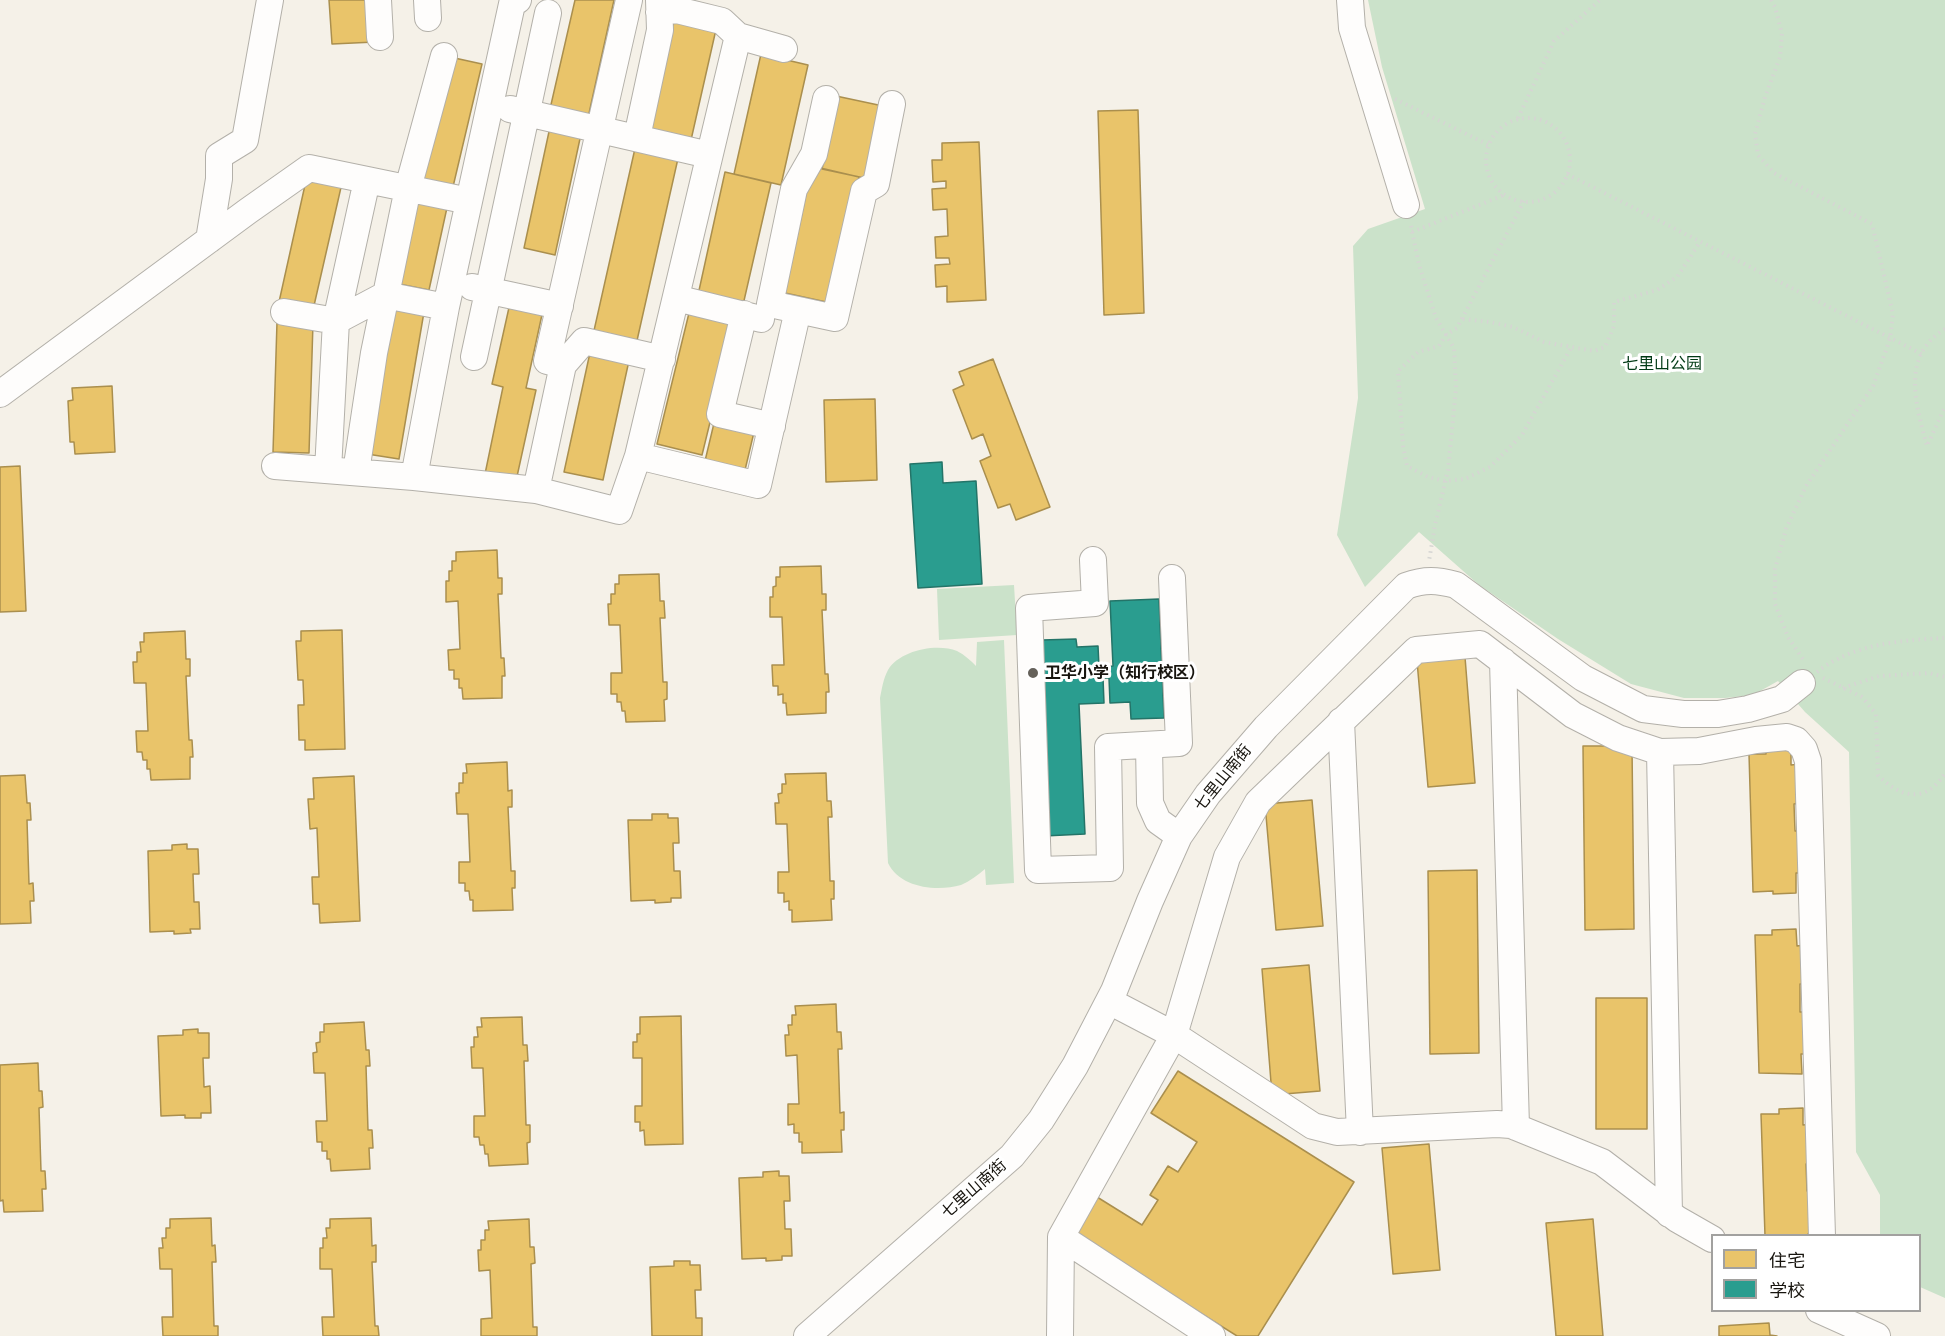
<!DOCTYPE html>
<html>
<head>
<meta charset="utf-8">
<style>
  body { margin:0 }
  #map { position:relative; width:1945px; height:1336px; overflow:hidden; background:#f5f1e8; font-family:Mulish,"Noto Sans SC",sans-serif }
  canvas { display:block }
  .legend { position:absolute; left:1711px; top:1234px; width:210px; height:78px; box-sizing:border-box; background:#fff; border:2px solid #a2a19f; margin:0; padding:8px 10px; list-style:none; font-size:18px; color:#17140e }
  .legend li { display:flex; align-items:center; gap:12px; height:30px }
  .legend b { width:30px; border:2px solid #a2a19f }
</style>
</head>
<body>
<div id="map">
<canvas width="1945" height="1336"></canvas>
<ul class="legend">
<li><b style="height:16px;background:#e9c46a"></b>住宅</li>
<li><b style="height:16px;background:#2a9d8f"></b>学校</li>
</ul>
</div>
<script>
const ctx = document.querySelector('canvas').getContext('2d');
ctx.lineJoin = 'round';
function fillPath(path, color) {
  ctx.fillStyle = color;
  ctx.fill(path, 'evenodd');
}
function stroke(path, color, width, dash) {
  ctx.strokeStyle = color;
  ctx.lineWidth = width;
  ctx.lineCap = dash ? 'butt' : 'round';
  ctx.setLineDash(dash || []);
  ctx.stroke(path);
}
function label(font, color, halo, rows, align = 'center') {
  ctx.font = font + ' Mulish,"Noto Sans SC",sans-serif';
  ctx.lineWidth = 6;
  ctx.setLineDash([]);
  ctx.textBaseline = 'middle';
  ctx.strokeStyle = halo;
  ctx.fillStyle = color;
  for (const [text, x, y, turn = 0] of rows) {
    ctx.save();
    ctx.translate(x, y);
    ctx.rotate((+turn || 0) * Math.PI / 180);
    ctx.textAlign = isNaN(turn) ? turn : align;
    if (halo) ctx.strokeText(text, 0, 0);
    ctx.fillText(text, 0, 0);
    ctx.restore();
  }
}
fillPath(new Path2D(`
  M1368,0H1945V1298L1920,1287V1236L1880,1235V1195L1856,1152L1849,752L1805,712L1778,681L1753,695L1725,698H1684L1631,684L1558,639L1479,585L1419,532L1365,587L1337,535L1358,398L1353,246L1368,229L1425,209L1382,67Z
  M1014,585L1017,635L939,640L937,589Z
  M1004,640L1014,883L986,885L985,869C978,875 970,881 961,885C937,892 900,888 888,863L880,698C882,689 883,679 888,670C900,650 937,643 957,651C965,655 971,661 976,666L977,642Z`), '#cbe2ca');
const homes = new Path2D(`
  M329,0H373L375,42L332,44Z
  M575,0H614L588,118L550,109Z
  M675,15L717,25L691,140L649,130Z
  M761,54L808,65L781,185L734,174Z
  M450,57L482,64L452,191L421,183Z
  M836,96L883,106L869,179L822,169Z
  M1138,110L1144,313L1104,315L1098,111Z
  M550,127L581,134L555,255L524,248Z
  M979,142L986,300L947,302V286L936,287L935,265L950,264L949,258H936L935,237L948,236L947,209L933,210L932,189L946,188V181L933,182L932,160H942V143Z
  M636,144L679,154L636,345L593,335Z
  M812,166L859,177L831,303L785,293Z
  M725,172L771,183L743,305L698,295Z
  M307,176L342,183L313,310L279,302Z
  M418,196L448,203L429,290L399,284Z
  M510,303L543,310L526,388L536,390L516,481L485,474L503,387L492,384Z
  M392,307L424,312L399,459L367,454Z
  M690,309L735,320L702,455L657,444Z
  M277,322L313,323L309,453L273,452Z
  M591,348L630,356L603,480L564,472Z
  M993,359L1050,507L1016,520L1010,504L998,508L980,461L991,456L983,434L972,439L953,390L964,385L959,372Z
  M112,386L115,452L75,454L74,442H70L68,401L73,400L72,388Z
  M875,399L877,480L826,482L824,400Z
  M715,419L755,428L745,470L705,461Z
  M20,466L26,611L0,612V467Z
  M497,550L498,578H502V594H498L501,658H504L505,676H502V698L463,699L462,688H459V679H454V670H449L448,650L460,649L458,601L446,602V581H449V571H452V561H456V552Z
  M821,566L822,594H826V610H822L825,674H828L829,692H826V713L787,715L786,703H783V694L778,695V686H773L772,665H784L782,617H770V597H773V587L776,586V577H780V567Z
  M659,574L660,601H664L665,618H660L663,682H667V699L664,700L665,721L626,722L625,711H622L621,702H617V694H611V673H622L620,625H609L608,604H611V594H615V584H619V575Z
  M342,630L345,749L305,750V740H299L298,705H304L303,680H298L296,641H301V631Z
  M185,631L186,659H190V676H186L189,740H192L193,757H190V779L151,780L150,769H147V760H143L142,752H137L136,731H148L146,683H134L133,662H137V652H141L140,642H144V633Z
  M1465,657L1475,783L1428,787L1417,661Z
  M1583,746H1632L1634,929L1585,930Z
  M1791,748V765L1800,764L1801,803L1794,804L1795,831H1802L1804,873H1796V893L1773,894V891L1753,892L1749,754H1766V749Z
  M507,762L508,791L512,790V807H508L511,871H515V888H512L513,910L473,911V900H470L469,891H465V883H459V862H470L468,814H457L456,793H459V783H463V773H467L466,764Z
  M826,773L827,801H831L832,817H828L830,881H834V899H831L832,920L792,922V910H789V901L784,902V893H778V872H789L787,824H776L775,803H779L778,794L782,793V784H786L785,774Z
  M25,775L27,803H30L31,820H27L29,884L33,883L34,901H30L31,923L0,924V776Z
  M354,776L360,921L320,923L319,904H313L312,877H319L317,828L310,829L308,799H314L313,778Z
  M1312,800L1323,926L1276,930L1265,804Z
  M652,814H668V818H678L679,843H673L674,871H680L681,898H671V902L655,903V900L631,901L628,820H652Z
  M187,844V849H198L199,874H193L194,902H199L200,929H190L191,933L174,934V931L150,932L148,851L172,850V845Z
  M1477,870L1479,1053L1430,1054L1428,871Z
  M1796,929L1797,946L1805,945L1807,984H1800V1012H1808L1810,1054H1801L1802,1074L1759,1073L1755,935H1772V930Z
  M1309,965L1320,1091L1272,1095L1262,969Z
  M1596,998H1647V1129H1596Z
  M836,1004L837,1032H841L842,1049H838L840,1113L844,1112V1130H841L842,1152L802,1153V1142H799V1133H794V1124L788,1125V1104H799L797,1055L786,1056L785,1035H789L788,1025H792V1015H796L795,1006Z
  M681,1016L683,1144L645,1145L644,1130L640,1131V1122H635V1106H642V1058H633V1042H637V1034H640V1017Z
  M522,1017L523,1045H527L528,1061H524L526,1125H530V1142L527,1143L528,1164L489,1166L488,1154H485L484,1145H480L479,1137H474V1116H485L483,1068H472L471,1047H474V1037H478L477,1027H482L481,1018Z
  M364,1022L366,1050H369L370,1066H366L368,1130H372L373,1148H369L370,1169L331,1171L330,1159H327V1151H322V1142H317L316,1121H327L325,1073H314L313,1053L317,1052L316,1043L320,1042V1032H324V1024Z
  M198,1029V1033H209V1058H203L204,1087L210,1086L211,1113H201V1118H185V1115L161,1116L158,1036L183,1035V1030Z
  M38,1063L39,1091H42L43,1107L39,1108L41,1171H45L46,1189H42L43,1211L4,1212L3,1200L0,1201V1065Z
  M1178,1071L1354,1182L1258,1336H1237L1074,1234L1097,1197L1142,1225L1158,1200L1150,1195L1168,1166L1178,1172L1197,1142L1151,1113Z
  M1803,1108V1125L1812,1124L1813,1163L1806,1164L1807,1191H1815L1816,1233L1808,1234V1236H1765L1761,1114H1779V1109Z
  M1429,1144L1440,1270L1393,1274L1382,1148Z
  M779,1171V1176H789L790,1201H784L785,1229H791L792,1256H782V1260L766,1261V1258L742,1259L739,1178L763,1177V1172Z
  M211,1218L212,1246L215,1245L216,1262H212L214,1326H218V1336H163L162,1317H173L172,1269H160L159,1248H163L162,1238H166V1228H170V1219Z
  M371,1218L372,1246L376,1245V1262H372L375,1326H378L379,1336H323L322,1317H334L332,1269H320V1248H323V1238H327L326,1228H330V1219Z
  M529,1219L530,1247H534L535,1263L531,1264L533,1327H537V1336H481V1319L492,1318L490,1270L479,1271L478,1250H481V1240H485V1230H489L488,1221Z
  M1593,1219L1603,1336H1556L1546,1223Z
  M674,1261H690V1265H700L701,1290H695L696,1318H702V1336H652L650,1267L674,1266Z
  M1769,1323L1770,1335L1777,1336H1719V1326Z`);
fillPath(homes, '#e9c46a');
stroke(homes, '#aa8f4e', 1.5);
const schools = new Path2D(`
  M942,462L943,483L976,481L982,584L918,588L910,464Z
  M1159,599L1164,718L1131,719L1130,702L1110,703L1109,678H1103L1104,703L1079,704L1085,834L1044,836L1042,640L1076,639L1077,647L1098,646L1099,667L1113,666L1110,601Z`);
fillPath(schools, '#2a9d8f');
stroke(schools, '#247468', 1.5);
const minor = new Path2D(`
  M378,0L380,37
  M427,0L428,18
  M1350,0L1352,28L1406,205
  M659,12L677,10L722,21L738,36
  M784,49L738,36L638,456L758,485L798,310L835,318L864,191L876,184L892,104
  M510,109L709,155
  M637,137L660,30L659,0
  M209,240L219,179V156L245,140L270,0
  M472,287L560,306
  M676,298L761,319
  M798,310L770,304L794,189L814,154L826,99
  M284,312L336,321L385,295L446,307
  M744,314L720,414L772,426
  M474,357L548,13
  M563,365L584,341L662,359
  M0,394L248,211L309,168L469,201
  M275,466L414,477L536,490L619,511L638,456
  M328,470L336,321L367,180
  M356,472L374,353L408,188L444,56
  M414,477L446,307L512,4L518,0
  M536,490L563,365L547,361L629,0
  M1093,560L1095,603L1029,608L1038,870L1110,868L1108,747L1179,743L1172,578
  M1503,661L1516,1127
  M1341,721L1360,1132
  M1149,745L1150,803L1158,821L1179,836
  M1660,752L1669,1214
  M1109,1001L1174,1035L1313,1126L1337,1132L1497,1124L1511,1125L1602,1162L1677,1219L1712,1239
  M1061,1237L1212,1336
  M1819,1310L1877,1336
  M807,1336L1012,1156L1041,1120L1075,1066L1114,991L1150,901L1179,836L1208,794L1266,727L1406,586C1425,579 1437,580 1456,585L1583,678L1643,709L1683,714H1718L1748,709L1782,699L1802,683
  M1060,1336L1061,1237L1174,1035L1227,857L1258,802L1416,650L1480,644L1573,715L1618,738L1660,752L1699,751L1756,740L1787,737L1796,740L1804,749L1808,761L1822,1236`);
stroke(minor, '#b3b0a9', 28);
stroke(new Path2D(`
  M1771,0L1775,7L1782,34L1780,57L1765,97L1755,134L1758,155L1774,173L1872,224L1893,314L1890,339L1873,386L1806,486L1786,529L1775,569V604L1788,637L1805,662
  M1395,99L1489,145
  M1486 160a42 42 0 1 1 84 0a42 42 0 1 1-84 0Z
  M1518,118L1554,41L1600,0
  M1567,174L1922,354
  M1524,201L1457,328L1446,335L1439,346L1418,352L1398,371L1403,446L1407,466L1428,477L1445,481L1465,479L1490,467L1522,435L1572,346
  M1411,226L1419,265L1436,318L1454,348L1456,388L1448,470L1435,525L1429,561
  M1412,232L1504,195
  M1463,319L1490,322L1513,327L1544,342L1594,351L1605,347L1614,326V302L1657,290L1677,277L1700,242
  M1945,329C1900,356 1916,405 1927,446L1945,407
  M1817,672C1852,644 1902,640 1945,638
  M1823,678L1862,697L1876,714L1878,775C1900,798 1926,804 1945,773
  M1843,688L1879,676L1929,673L1945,677`), '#d6d5d3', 4, [1.5, 4.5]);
stroke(minor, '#fefdfc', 26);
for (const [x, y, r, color] of [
  [1033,673,6,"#65615a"]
]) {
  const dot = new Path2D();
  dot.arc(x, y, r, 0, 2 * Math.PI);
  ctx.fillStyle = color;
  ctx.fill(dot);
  stroke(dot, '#fff', 2);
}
label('16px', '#003a15', '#fff', [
  ["七里山公园",1662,364]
]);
label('bold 16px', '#17140e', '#fff', [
  ["卫华小学（知行校区）",1045,673]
], 'left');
label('16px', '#17140e', '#fff', [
  ["七里山南街",1223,778,-51],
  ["七里山南街",974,1189,-41]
]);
</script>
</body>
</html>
